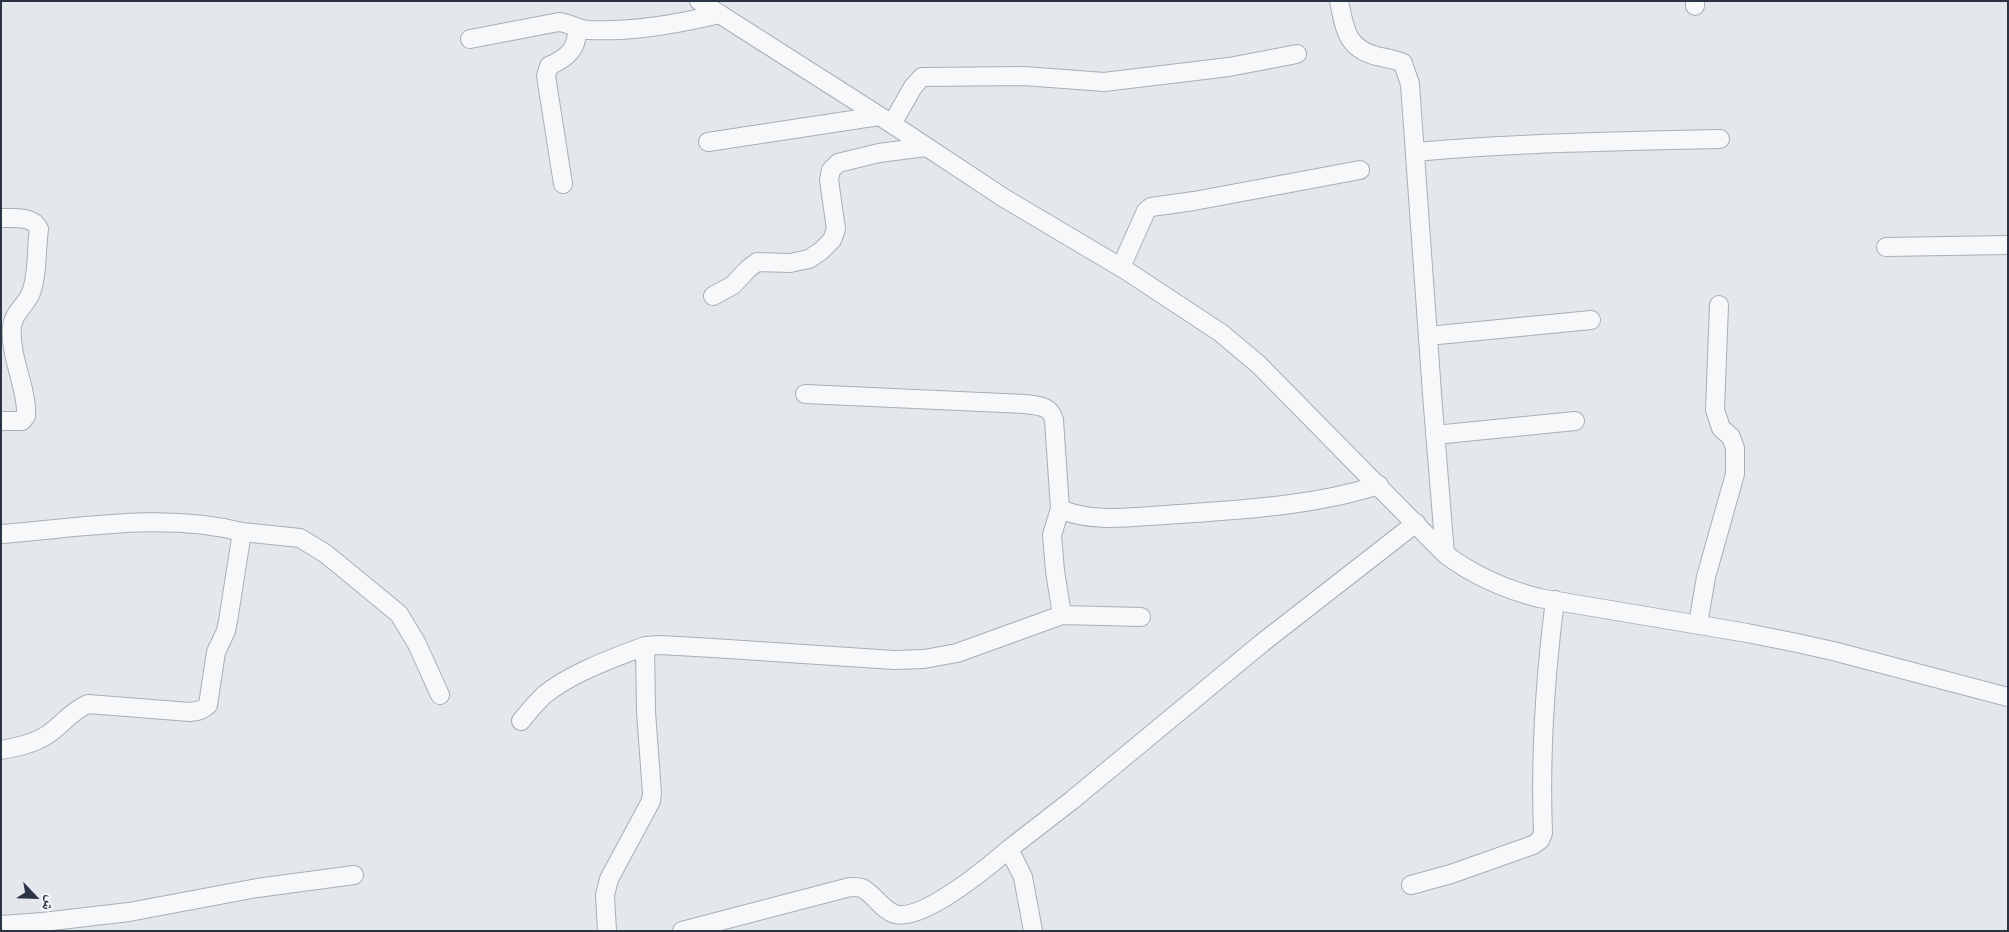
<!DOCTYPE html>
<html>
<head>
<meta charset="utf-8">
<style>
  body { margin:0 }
  #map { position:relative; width:2009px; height:932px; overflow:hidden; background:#e4e7ec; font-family:Figtree,"Noto Naskh Arabic",sans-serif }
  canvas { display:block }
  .frame { position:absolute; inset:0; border:2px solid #2b3445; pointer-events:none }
  .north { position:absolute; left:10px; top:872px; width:50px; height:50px; -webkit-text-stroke:4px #f4f6f9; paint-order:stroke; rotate:114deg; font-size:14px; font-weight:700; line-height:20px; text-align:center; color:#2b3445 }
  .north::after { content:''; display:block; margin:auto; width:18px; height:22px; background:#2b3445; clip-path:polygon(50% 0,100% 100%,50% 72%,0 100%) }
</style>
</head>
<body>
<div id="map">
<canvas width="2009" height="932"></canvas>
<div class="frame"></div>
<div class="north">ش</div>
</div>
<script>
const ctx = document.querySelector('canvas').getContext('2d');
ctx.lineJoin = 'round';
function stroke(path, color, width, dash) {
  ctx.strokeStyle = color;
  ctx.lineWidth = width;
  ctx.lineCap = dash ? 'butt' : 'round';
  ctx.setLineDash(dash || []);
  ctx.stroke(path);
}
const minor = new Path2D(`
  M699,1L892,124L1004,198L1127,271L1221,333L1258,364L1445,554C1474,576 1504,589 1539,598L1747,633L1797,643L1833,651L2008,697
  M1339,1C1345,28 1345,47 1376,56C1385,58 1394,59 1403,63L1410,84L1432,394L1445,554
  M1695,1V6
  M470,39L559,22C569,23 577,29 588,30C634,32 676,24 720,14
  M892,124L913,87L922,77L1024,76L1104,82L1229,67L1297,54
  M708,142L879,116
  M1415,152C1517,143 1618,141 1720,139
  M563,184L546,76L549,66C567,58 578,49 577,28
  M1,218C14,218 33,216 39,229C36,249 38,271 32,290C28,304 14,311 12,326C9,357 28,389 26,416L22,421H1
  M1886,247L2008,245
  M1121,267L1146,211L1151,207L1194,201L1360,170
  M713,296L733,285L748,269L757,262L790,263L809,259L821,251L832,240L836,229L829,180L831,170L838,163L879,153L926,147
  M1428,336L1591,320
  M805,394L1025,404C1038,406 1050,405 1054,420L1060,509
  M1435,435L1575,421
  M242,532L300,538L326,554L399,614L417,644L440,695
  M1,534C81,528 164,512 242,532L228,621L226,631L216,652L208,705C202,711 197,711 190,712L88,704C71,711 62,725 47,735C33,744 17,747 1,750
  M1062,615L1141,617
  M1698,624L1706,577L1735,474V448L1731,437L1721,428L1715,410L1719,305
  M521,721C528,712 536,703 544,695C571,673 613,658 645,646
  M1009,849L1071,801L1262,643L1416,523
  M1411,885L1451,874L1533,845L1540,840L1543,833C1540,755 1545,678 1555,600
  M1,925L43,922L129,912L257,888L354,875
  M607,931L605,895L609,879L651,801L652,793L646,712L645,646L660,645L713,648L894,660L924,659L957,653L1062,615L1055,571L1052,535L1060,509C1092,523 1131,517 1165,515C1236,510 1310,507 1379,485
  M682,931L850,887C854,887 859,887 862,888C874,894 882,910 895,914C923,922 988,867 1009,849L1023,877L1033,931`);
stroke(minor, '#a9aeb7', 20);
stroke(minor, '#f7f8fa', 18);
</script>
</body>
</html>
